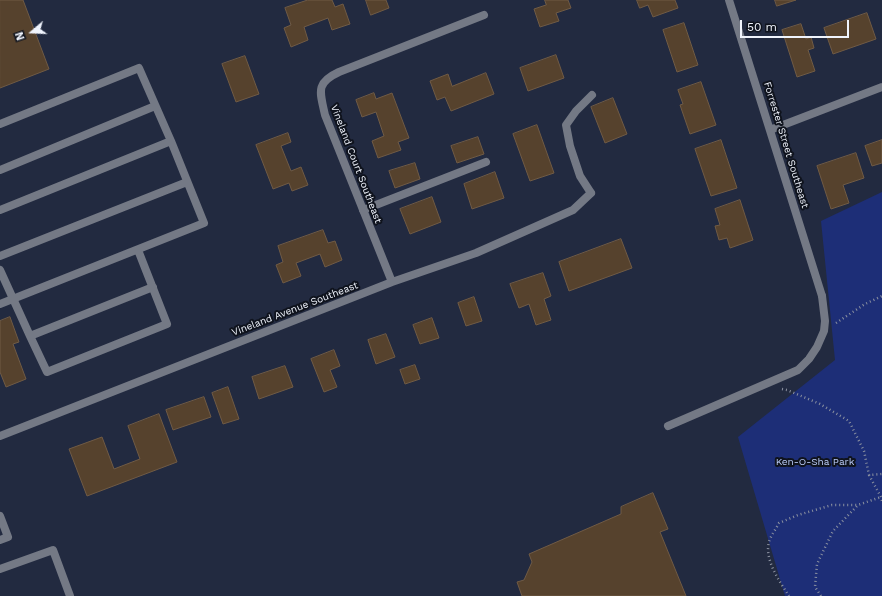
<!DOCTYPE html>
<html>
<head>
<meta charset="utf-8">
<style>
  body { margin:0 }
  #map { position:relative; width:882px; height:596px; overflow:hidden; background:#222a40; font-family:"Work Sans",sans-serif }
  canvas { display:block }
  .north { position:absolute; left:12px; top:12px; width:40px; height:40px; -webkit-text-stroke:3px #0f131d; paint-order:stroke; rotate:251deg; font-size:11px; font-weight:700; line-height:16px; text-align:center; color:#f0f4fd }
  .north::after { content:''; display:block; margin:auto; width:14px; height:18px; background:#f0f4fd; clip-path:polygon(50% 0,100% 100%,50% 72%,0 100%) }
  .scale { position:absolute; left:740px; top:20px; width:109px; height:18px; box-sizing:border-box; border:2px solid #f0f4fd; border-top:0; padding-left:5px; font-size:12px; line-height:14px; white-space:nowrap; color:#f0f4fd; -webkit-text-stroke:3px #0f131d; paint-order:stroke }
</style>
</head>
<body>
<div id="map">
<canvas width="882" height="596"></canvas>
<div class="north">N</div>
<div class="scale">50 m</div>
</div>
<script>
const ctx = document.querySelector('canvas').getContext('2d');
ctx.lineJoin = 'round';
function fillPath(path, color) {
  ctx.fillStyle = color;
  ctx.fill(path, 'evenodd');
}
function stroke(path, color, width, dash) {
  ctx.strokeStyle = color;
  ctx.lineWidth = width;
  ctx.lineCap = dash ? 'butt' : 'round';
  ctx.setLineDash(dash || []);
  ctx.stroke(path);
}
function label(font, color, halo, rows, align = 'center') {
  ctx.font = font + ' "Work Sans",sans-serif';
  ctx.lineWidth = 4;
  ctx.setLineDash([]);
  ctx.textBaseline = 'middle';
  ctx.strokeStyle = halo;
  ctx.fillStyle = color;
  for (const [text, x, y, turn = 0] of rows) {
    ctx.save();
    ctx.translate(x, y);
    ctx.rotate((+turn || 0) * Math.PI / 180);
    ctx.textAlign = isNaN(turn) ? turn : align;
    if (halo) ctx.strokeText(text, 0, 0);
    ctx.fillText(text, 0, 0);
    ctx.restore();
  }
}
fillPath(new Path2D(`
  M882,192V596H785L738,437L835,360L821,221Z`), '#1d2e77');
const building = new Path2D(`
  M0,0H23L49,69L0,88Z
  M308,0H332L335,7L343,4L350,24L332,30L328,18L304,27L308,40L291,47L284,28L291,25L285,8Z
  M366,0H386L389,8L371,15Z
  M545,0H568L571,8L556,13L559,21L540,27L534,9L546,5Z
  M637,0H675L678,8L653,17L648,5L640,8Z
  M775,0H796L777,6Z
  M867,13L876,39L833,54L824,28Z
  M684,23L698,65L677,72L663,30Z
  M801,24L806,39L811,37L814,48L808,50L815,71L797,77L782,30Z
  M556,55L564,78L528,91L520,68Z
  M245,56L259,94L236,102L222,64Z
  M486,73L494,94L451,111L445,97L437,100L430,81L448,74L452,86Z
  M701,82L716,125L690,134L680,105L683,104L678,90Z
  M374,93L376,99L392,93L409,138L398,142L401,150L378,158L372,141L384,136L376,112L362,117L356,100Z
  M613,98L627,134L605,143L591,107Z
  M537,125L554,173L530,181L513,134Z
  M288,133L291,142L281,146L291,171L301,167L308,185L292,191L289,183L273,189L256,145Z
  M478,137L484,154L457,163L451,146Z
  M721,140L737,188L711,196L695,149Z
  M882,140V163L872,166L865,146Z
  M856,153L864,178L843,185L849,203L831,209L817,166Z
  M415,163L420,179L395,188L389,171Z
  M495,172L504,198L472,209L464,184Z
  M432,197L441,222L410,234L400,209Z
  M740,200L753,240L730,248L727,238L719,240L715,226L720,225L715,209Z
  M323,230L328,243L335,241L342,260L325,267L320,254L296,263L301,276L283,283L276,265L283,262L278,246Z
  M621,239L632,268L569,291L559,262Z
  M543,273L551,296L544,299L551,320L536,325L529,304L519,308L510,284Z
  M474,297L482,321L466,326L458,303Z
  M10,317L19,342L13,344L26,379L6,387L0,372V321Z
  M432,318L439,338L420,344L413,325Z
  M386,334L395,357L376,364L368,340Z
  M334,350L340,366L330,370L337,387L324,392L311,359Z
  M415,365L420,379L405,384L400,370Z
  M285,366L293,387L259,399L252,377Z
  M228,387L239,419L223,424L212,393Z
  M204,397L211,417L173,430L166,410Z
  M159,414L177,462L87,496L69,449L102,437L114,469L140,459L128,426Z
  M653,493L668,529L660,532L686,596H522L517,582L524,580L532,562L529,554L621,514V507Z`);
fillPath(building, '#56422d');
stroke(building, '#705b45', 1);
stroke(new Path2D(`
  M836,323L865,304L882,296
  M782,389L787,390L820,404L849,421L864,451L869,475L882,474
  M869,475L881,497L882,501
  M789,596C780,582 764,560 769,542C771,535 776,529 779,523L798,515L832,505H858
  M821,596L815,587L817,564L833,531L858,505L881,497`), '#8b91a0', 2.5, [1, 3]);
stroke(new Path2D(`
  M0,124L139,68L171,141
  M0,170L155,106
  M591,193L580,176L570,146L566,125L576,111L592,95
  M0,210L171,141L204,223L0,304
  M363,210L486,162
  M0,256L187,182
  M0,270L30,336L47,372L167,324L138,250
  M30,336L153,287
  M668,426L798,370L809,359L817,347L824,331L825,321L822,296
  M0,516L8,537L0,540
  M0,569L53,550L70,596`), '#747985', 8);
stroke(new Path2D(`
  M729,0L822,296
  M770,130L882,87
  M392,282L325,115C320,92 315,83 339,72L484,15
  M0,436L392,282L476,253L573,210L591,193`), '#747985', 8);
label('10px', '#f0f4fd', '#0f131d', [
  ["Forrester Street Southeast",786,145,73],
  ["Vineland Court Southeast",356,164,69],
  ["Vineland Avenue Southeast",295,309,-21]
]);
label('10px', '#bccdf9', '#0f131d', [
  ["Ken-O-Sha Park",815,462]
]);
</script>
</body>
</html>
